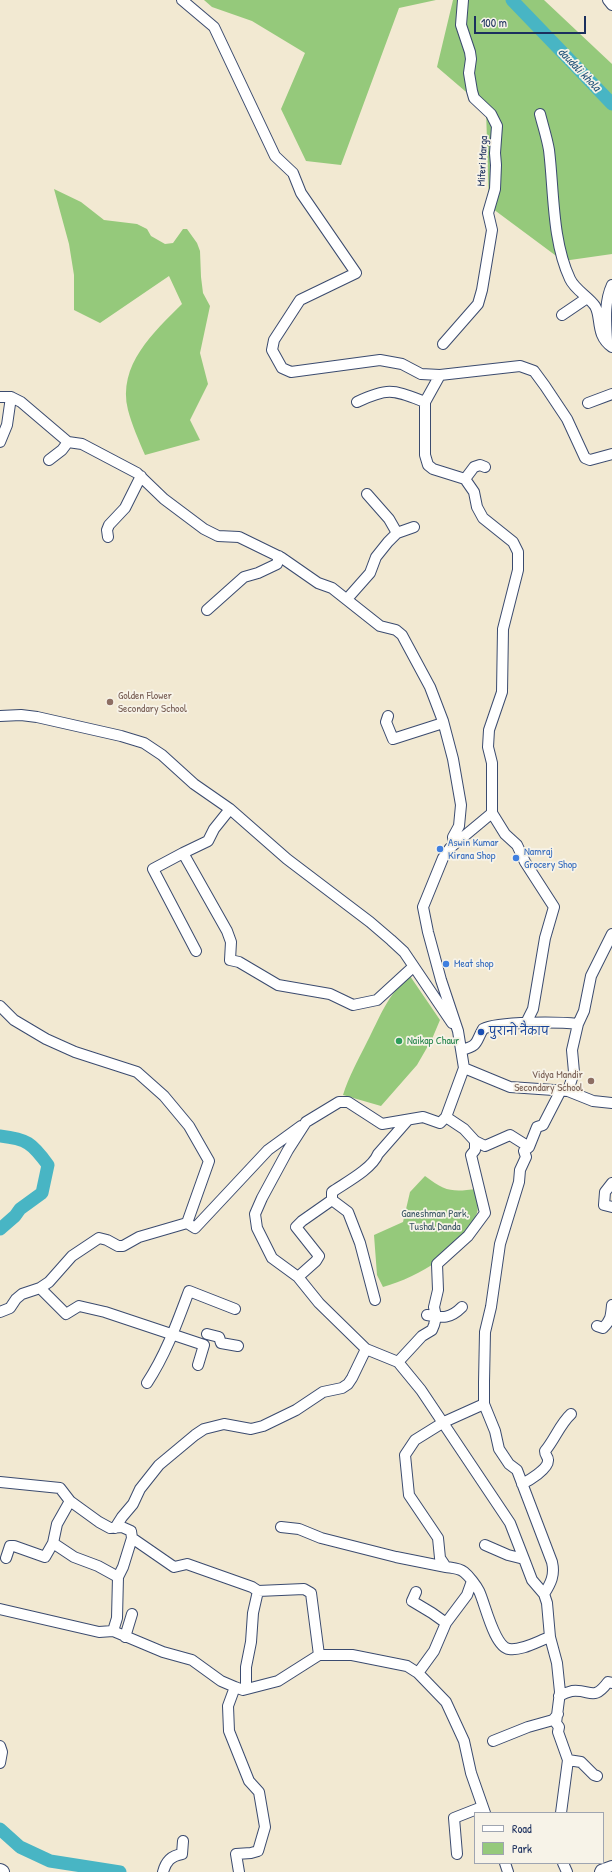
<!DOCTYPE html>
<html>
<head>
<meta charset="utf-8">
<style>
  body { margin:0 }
  #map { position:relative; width:612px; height:1872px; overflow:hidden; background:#f2e9d2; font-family:"Patrick Hand",sans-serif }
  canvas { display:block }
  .legend { position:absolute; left:474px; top:1812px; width:130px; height:52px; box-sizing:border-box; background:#f7f3e8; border:1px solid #9fa5b1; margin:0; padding:5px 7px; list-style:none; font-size:12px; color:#1b2f5e }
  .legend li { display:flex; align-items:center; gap:8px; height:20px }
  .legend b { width:20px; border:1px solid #9fa5b1 }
  .scale { position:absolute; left:474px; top:16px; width:112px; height:18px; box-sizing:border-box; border:2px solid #1b2f5e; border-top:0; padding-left:5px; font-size:12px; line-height:14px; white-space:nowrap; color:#1b2f5e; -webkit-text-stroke:3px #f7f3e8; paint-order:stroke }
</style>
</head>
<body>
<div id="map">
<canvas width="612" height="1872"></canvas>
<ul class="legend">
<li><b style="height:5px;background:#fff"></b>Road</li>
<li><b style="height:11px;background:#95c97b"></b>Park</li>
</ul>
<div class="scale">100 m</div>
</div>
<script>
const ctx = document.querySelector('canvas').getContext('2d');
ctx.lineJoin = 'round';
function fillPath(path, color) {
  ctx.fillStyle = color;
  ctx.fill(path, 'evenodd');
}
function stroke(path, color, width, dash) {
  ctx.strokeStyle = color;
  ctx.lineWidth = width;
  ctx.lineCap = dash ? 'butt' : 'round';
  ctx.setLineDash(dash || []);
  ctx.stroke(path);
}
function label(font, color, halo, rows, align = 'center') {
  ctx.font = font + ' "Patrick Hand","Playpen Sans Deva",sans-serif';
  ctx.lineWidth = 3.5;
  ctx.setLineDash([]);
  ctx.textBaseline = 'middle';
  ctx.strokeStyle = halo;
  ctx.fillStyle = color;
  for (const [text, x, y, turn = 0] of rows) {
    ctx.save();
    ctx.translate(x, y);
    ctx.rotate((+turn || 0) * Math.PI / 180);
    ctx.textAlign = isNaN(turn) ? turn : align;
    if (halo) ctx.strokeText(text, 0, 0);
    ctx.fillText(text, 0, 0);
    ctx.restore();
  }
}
fillPath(new Path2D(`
  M204,0H436L399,8L341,165L306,161L281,109L305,53L252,21L212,7Z
  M453,0H544L612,64V254L563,261L489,206L486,109L437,67Z
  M54,189L81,202L104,220L137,224L147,229L151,236L165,244L173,243L183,229H187L197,243L200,251L201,277L203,293L210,306L200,353L208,384L190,420L200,440L145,455C139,441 132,425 128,410C117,365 154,332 182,304L169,276L100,323L74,310V275L69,244Z
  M410,976L440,1020L432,1039L417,1065L381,1106L343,1095C349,1076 358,1060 367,1042C379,1019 388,993 410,976Z
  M425,1176C446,1192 452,1192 477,1189C477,1196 479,1207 477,1213C461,1252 421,1276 383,1287L377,1275L374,1235L403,1222L410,1192Z`), '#95c97b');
stroke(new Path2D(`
  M512,0L612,104
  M0,1136C27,1139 32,1143 48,1165L42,1193L20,1209L15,1216L0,1229
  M0,1829L20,1847L50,1861L120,1872`), '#48b5c4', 13);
const minor = new Path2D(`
  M182,0L214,27L275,156L293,173L301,193L356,273L300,300L274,340L272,350L282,368L291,372L380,360L402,364L421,374L440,375L520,366L534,371L545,386L567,419L585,458L590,460L612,454
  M608,0L612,5
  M540,114C543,126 547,138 549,150C554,191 552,241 570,279C575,290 588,296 595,306C602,318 595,335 612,347
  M562,315L587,298
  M607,340C606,322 604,302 612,285
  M443,344L478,304L482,290L492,230L488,213L495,189L496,165L495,153L497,126L491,114L474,98L472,91L469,73L471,59L470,52L461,25L463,0
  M440,375L425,402V455L428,465L433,469L465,479L474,492L477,507L483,518L513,542L518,552V570L503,629L502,692L489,730L488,747L492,763V813L450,848L443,858L423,907L428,932L441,980L458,1031L464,1068L510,1087L568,1091L593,1101L612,1103
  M0,397H11L21,402L68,442L82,444L137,473L164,499L204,529L218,536L239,537L282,558L318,583L332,588L380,626L396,630L402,635L430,687L443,721L453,759L461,805L459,826L453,837L454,844
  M357,402C389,387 393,390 425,402
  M588,403L612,394
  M0,442L7,425L11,397
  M49,460L62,450L68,442
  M465,479L474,467L480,465L485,467
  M367,494L389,519L397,533
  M108,537L107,530L109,525L125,508L141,476
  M347,599L370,573L376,557L388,542L397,533L414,527
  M207,610L244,577L258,573L277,564L279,556
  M0,716L21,715L37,717L121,736L144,743L162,755L194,784L230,809L287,859L370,922L391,940L404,952L452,1023
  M388,716L386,722L393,739L443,723
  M230,809L214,829L208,841L183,853L227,931L231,942L230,960L239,962L278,985L330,994L353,1005L377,1000L413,967
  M492,813L505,834L517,845L525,862L554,907L545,938L533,1009L526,1023
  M183,853L153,869L196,951
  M0,1006L14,1020L46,1039L75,1052L137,1072L164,1096L189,1126L209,1161L187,1223L195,1228L268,1150L301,1126
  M462,1050C479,1045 475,1043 483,1029C498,1021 560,1022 578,1024
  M464,1068L446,1117L440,1123L423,1117L382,1124L348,1102H339L306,1122L288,1150L262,1198L255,1214L257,1228L272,1258L298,1277L319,1303L366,1349L398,1362L421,1390L510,1523L524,1559
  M568,1091L574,1072L572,1050L578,1024L584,1011L591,976L612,934
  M475,1141L485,1146L510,1135L529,1147
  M612,1183L605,1192L604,1205L612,1207
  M298,1277L316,1261L319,1256L296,1227L302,1221L332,1200
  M40,1288L66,1314L79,1306L105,1312L204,1345L198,1365
  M375,1300L360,1243L348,1212L332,1200V1192C345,1183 372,1169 378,1154L407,1121
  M0,1312L10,1308L16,1299L22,1294L40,1288L49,1282L72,1256L99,1238L107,1240L118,1246H123L139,1237L187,1223
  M427,1315C443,1318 450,1319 462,1307
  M597,1326L603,1328C611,1320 611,1316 612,1305
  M207,1334L219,1337L221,1343L238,1346
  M398,1362L422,1336L432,1330L434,1325L436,1317L434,1307L438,1290L437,1264L468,1236L485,1213L471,1155L475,1150V1141L464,1129L446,1117
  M147,1383C166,1354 177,1323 189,1291L235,1309
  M484,1404L444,1422L415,1440L405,1455L409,1495L438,1538L440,1558L446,1567C452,1568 459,1568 464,1572C469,1576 476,1585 479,1591C485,1603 494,1647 509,1649C522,1651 538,1641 550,1637
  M0,1482L60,1488L70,1501L99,1522L110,1528L122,1527L131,1531L132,1538L174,1567L187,1564L252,1587L258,1591
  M522,1484C528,1481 549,1469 548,1460C548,1456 545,1456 545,1451C555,1439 560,1424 571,1414
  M281,1527L299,1529L321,1538L396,1557L446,1567
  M115,1528L122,1517L133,1504L140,1489L159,1465L195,1435L204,1429L224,1424L251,1429L263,1426L296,1410L323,1392L342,1388L348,1384L352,1378L366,1349
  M53,1543L57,1524L70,1501
  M485,1545L508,1555L524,1559L532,1580L544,1594L547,1603L550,1637L557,1663L560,1692L556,1723L559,1727L558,1732L568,1760L561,1813
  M6,1558L10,1546H14L45,1557L53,1543L74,1557L98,1566L118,1577L123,1567L132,1538
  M416,1592L412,1601L432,1613L446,1623
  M544,1594C551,1583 555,1575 552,1562L517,1470L509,1464L499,1449L495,1431L484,1404V1382L485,1332L491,1307L500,1244L519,1182L520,1170L526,1157L524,1151L529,1147L537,1127L543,1125L560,1092
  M0,1609L99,1632L113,1631L163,1652L192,1660L221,1681L235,1687
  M113,1631L117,1618L118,1577
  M125,1637L132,1614
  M418,1673L434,1651L446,1623L467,1595L472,1581
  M246,1689V1667L251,1642L253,1613L258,1591L304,1589L311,1593L319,1655
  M559,1696C563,1694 568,1692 572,1691C591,1689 593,1702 608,1682L612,1683
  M493,1741L528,1727L553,1720L558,1714
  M0,1746L2,1752L0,1763
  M568,1760L581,1762L594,1775L597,1776
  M457,1854L454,1818L482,1807
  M505,1863L508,1872
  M563,1863L567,1872
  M163,1872C166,1861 171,1856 182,1854L183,1841
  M239,1872L236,1854L251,1853L258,1851L265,1827L259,1792L249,1781L229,1731L228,1706L235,1687L243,1690L278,1681L319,1655H352L407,1666L418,1673L446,1702L464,1741L471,1773L485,1813
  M600,1872L601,1870L612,1866`);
const highway = new Path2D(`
  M0,1871L2,1872`);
stroke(minor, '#3b4b6f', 12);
stroke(highway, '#3b4b6f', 16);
stroke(minor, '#fff', 10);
stroke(highway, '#fff', 14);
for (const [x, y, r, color] of [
  [110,702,4,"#8d6e63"],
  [440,849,4,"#3f7fe0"],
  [516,858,4,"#3f7fe0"],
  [446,964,4,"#3f7fe0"],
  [481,1032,4,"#1a4fb4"],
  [399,1041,4,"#2e9e5b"],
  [591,1081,4,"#8d6e63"]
]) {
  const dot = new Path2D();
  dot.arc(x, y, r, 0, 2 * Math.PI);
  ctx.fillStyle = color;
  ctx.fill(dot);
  stroke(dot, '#f7f3e8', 1.5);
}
label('11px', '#1b2f5e', '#f7f3e8', [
  ["Miteri Marga",483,161,-87]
]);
label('11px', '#785e54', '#f7f3e8', [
  ["Golden Flower",118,696],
  ["Secondary School",118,709],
  ["Vidya Mandir",583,1075,"right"],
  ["Secondary School",583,1088,"right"]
], 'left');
label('11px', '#366cbe', '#f7f3e8', [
  ["Aswin Kumar",448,843],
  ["Kirana Shop",448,856],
  ["Namraj",524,852],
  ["Grocery Shop",524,865],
  ["Meat shop",454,964]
], 'left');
label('11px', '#164399', '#f7f3e8', [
  ["पुरानो नैकाप",489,1032]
], 'left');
label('11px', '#27864d', '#f7f3e8', [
  ["Naikap Chaur",407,1041]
], 'left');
label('11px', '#3a5665', '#f7f3e8', [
  ["Ganeshman Park,",435,1214],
  ["Tushal Danda",435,1227]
]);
label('italic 12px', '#28577d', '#f7f3e8', [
  ["daudali khola",579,70,46]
]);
</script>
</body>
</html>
